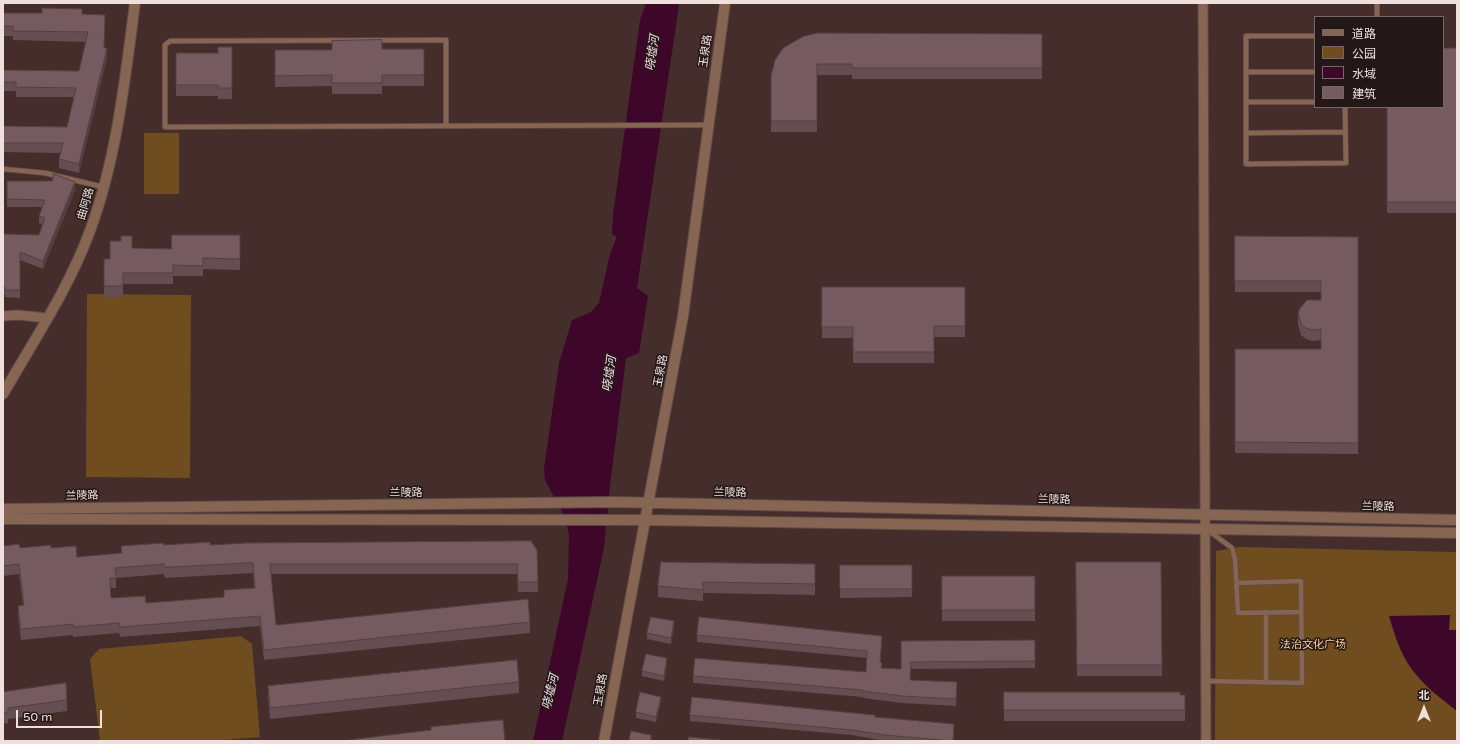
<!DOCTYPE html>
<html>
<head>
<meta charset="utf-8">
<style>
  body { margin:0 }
  #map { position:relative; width:1460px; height:744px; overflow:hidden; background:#442d2a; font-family:"Varela Round","Noto Sans SC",sans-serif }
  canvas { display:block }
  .frame { position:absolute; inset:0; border:4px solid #efe0dd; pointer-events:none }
  .legend { position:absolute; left:1314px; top:16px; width:130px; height:92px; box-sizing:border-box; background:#231817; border:1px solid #756866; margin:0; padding:5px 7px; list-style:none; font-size:12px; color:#efe0dd }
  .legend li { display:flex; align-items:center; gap:8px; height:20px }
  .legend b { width:20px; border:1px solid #756866 }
  .north { position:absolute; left:1404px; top:688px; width:40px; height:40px; -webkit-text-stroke:3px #231817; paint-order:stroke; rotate:0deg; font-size:11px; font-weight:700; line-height:16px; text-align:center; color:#efe0dd }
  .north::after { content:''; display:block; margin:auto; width:14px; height:18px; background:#efe0dd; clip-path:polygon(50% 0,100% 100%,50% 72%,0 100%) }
  .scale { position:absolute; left:16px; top:710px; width:86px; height:18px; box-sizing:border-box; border:2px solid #efe0dd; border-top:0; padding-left:5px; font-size:12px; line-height:14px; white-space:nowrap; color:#efe0dd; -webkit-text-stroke:3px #231817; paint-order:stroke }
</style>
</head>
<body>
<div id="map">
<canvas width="1460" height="744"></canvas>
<div class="frame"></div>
<ul class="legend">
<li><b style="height:5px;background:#876553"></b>道路</li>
<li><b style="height:11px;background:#6f4d1e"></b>公园</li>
<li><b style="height:11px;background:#3e072a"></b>水域</li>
<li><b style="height:11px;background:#755b5f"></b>建筑</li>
</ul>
<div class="north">北</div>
<div class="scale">50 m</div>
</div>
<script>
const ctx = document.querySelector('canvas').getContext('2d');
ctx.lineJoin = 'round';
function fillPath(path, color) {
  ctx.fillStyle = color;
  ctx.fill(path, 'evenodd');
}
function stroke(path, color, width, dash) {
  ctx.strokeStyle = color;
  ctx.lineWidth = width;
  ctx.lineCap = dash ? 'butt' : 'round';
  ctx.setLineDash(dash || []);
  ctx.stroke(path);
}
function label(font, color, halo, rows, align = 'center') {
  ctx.font = font + ' "Varela Round","Noto Sans SC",sans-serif';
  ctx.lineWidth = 3;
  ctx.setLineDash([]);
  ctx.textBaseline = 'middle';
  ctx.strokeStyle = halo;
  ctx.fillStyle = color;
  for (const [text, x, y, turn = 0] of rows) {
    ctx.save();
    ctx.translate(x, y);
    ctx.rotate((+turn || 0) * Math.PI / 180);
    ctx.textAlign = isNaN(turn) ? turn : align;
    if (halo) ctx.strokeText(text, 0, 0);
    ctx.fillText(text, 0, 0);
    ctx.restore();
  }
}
fillPath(new Path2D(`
  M144,133H179V194H144Z
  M87,294L191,295L190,478L86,477Z
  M1240,547L1457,552V741H1215L1216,551Z
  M241,636L252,644L260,737L211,741H100L90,659L99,649Z`), '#6f4d1e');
fillPath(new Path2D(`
  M646,3H676L679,5L637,288L648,296L639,353L626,358L610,486L604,548L562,741H533L568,579L569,535L565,517L545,480L544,469L559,363L572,320L591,312L599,303L610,254L617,237L612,234L613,215L640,20Z
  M1450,615L1449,630H1457V711C1441,699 1423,685 1411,668C1400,653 1394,633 1389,616Z`), '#3e072a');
const service = new Path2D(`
  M1377,3V17
  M1315,36H1246V164L1346,163L1345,107
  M1246,72H1315
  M1246,102H1315
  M446,126V40L170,41L165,45V127L708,125
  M1246,133L1345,132
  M3,169L45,173L103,187
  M1209,531L1232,548L1235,559L1238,613L1301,612
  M1266,612V682
  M1207,681L1302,683L1301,581L1237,583`);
const minor = new Path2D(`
  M1203,3L1206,741
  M3,316L18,315L47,318`);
const tertiary = new Path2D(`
  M3,394C34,340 70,287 91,228C117,156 125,79 135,3
  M3,509L614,502L1457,520
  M3,519L645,520L1457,533
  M604,741L683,316L725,3`);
stroke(service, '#5f4a47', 6);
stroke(minor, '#5f4a47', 11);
stroke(tertiary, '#5f4a47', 12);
stroke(service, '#876553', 4.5);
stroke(minor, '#876553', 9);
stroke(tertiary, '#876553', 10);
fillPath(new Path2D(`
  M3,13L82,14L104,48L107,58L79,173L59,168V159L60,153L3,152V126L67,127L74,97H16V91H3V70L79,71L86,42L13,40V36H3Z
  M1042,34V79H852V75H817V132H771V76L804,36Z
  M232,47V99H218V96H176V53H218Z
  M1457,48V213H1387V107Z
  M424,49V86H382V94H332V86L275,87V50Z
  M7,181L75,190L43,269L20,260V298L5,297V294H3V234L39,235L42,225L39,223V216L42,207H7Z
  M240,235V270L203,269V276H173V284H123V297H104V259H110L132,248L171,249Z
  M1235,236L1358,237V454L1235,453V349H1321V340L1312,341L1306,339L1301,335L1298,324V313L1321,300V292H1235Z
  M822,287H965V337H934V363H853V338H822Z
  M210,545L537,550L538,592H518L517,574H271L276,625L530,622V633L264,660L260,626L120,637L119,633L73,637V635L21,640L18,616V606L23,605L19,574L3,576V546L20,548H51L77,557L121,553V546ZM253,573L254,588L224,590V597L146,603L111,598L110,588H116V578L164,574L165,578Z
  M1076,562H1161L1162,676H1077Z
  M815,564V595L703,593V601L658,597V586Z
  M840,565H912V597L840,598Z
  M942,576H1035V621H942Z
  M674,627L671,644L647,639V633Z
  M697,635L882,643L880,663L882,668L901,669V641L1035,640V668L911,669L910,680L957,689L956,706L902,703L863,698V697L693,683V676L866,672L867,658L697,642Z
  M667,664L664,681L642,676V671Z
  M519,682V693L270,719L268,697V686Z
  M3,692L67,700V711L8,719V723L3,724Z
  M1004,692L1185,695V721H1004Z
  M661,702L656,722L636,718V712Z
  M690,715L875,717L954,729L953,741H885L852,735L690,721Z`), '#654e52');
fillPath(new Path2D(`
  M107,48V58L79,173V164Z
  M75,182V190L43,269V261Z
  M674,621V627L671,644V638Z
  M882,636V643L880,670V662Z
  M667,658V664L664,681V676Z
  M661,697V702L656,722V717Z`), '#524042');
const building = new Path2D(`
  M42,8L82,9V14L105,15L104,48H107L79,164L59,159L63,143H3V126L67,127L76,88L16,87V82H3V70L79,71L88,32L13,31V26H3V13H42Z
  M818,33L1042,34V68H852V64H817V121H771V76L775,60L783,48L804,36Z
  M382,40V49H424V75H382V83H332V75L275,76V50H332V41Z
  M218,47H232V88H218V85H176V53H218Z
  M1443,48H1457V202H1387V107H1443Z
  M54,174L75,182L43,261L20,252V290H5V287H3V234L39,235L45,218L39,216L45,200L7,199V181H52Z
  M172,235H240V259L203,258V266L173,265V273H123V286H104V259H110V241H121V236H132V248L171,249Z
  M1235,236L1358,237V443L1235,442V349H1321V329L1312,330L1306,328L1301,324L1298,313L1300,308L1307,300H1321V281H1235Z
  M822,287H965V326H934V352H853V327H822Z
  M531,541L537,550L538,582H518L517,564H270L276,625L528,599L530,622L264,650L260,616L120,627L119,623L73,627V624L21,629L18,606L24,605L19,564L3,566V546L19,544L20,548L51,545V548L76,546L77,557L122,553L121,546L163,543L164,545L210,542V545L246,543ZM253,563L255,588L224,590V597L146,603L145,596L111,598L110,578H116L115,568L164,564L165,567Z
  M661,562L815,564V584L703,582V590L658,586Z
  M1076,562H1161L1162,665H1077Z
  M840,565H912V589H840Z
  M942,576H1035V610H942Z
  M651,617L674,621L671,638L647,633Z
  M699,617L882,636L880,662L882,663L881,668L901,669V641L1035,640V661L911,662L910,680L957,682L956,699L902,696L863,691V690L693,676L695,658L866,672L867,651L697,635Z
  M646,654L667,658L664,676L642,671Z
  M517,660L519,682L270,708L268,686Z
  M66,683L67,700L8,708V712L3,713V692Z
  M640,692L661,697L656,717L636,712Z
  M1004,692H1180V695H1185V710H1004Z
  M692,697L864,714L875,715V717L954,724L953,741L885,735L852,730L690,715Z
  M503,720L505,741H340L431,730V727Z
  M631,731L651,735V741H629Z
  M689,737L730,741H688Z`);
fillPath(building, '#755b5f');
stroke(building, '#524042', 1);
label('11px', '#efe0dd', '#231817', [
  ["玉泉路",706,51,-82],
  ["曲阿路",86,204,-73],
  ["玉泉路",661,371,-79],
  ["兰陵路",406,493],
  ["兰陵路",730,493,1],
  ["兰陵路",82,496,-1],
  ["兰陵路",1054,500,1],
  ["兰陵路",1378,507,1],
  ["玉泉路",601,690,-80]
]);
label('11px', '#fccf98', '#231817', [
  ["法治文化广场",1313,645]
]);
label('italic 12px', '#f3dde8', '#231817', [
  ["哓墟河",653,53,-82],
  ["哓墟河",610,374,-82],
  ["哓墟河",551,692,-76]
]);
</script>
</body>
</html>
